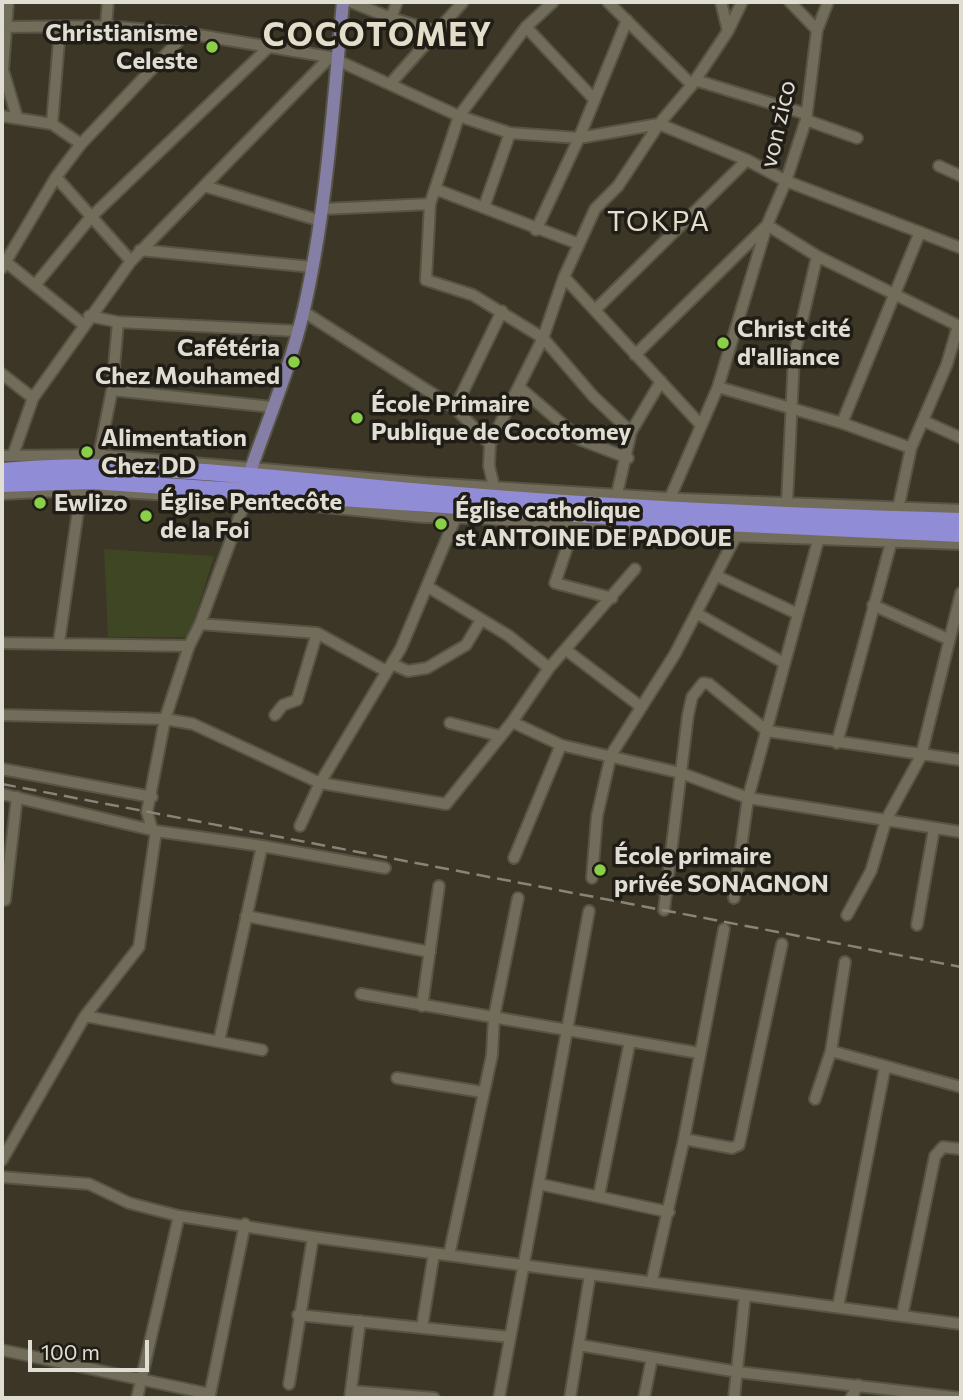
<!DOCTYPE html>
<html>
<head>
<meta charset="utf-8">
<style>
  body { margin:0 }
  #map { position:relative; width:963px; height:1400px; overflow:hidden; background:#3b3626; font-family:Commissioner,sans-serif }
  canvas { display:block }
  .frame { position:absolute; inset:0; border:4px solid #e0ddd3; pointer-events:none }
  .scale { position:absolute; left:28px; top:1340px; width:121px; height:32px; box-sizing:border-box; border:4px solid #e0ddd3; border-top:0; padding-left:9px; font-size:21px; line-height:24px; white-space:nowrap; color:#e0ddd3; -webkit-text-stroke:5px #201d16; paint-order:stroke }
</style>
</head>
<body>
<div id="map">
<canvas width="963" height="1400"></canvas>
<div class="frame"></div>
<div class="scale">100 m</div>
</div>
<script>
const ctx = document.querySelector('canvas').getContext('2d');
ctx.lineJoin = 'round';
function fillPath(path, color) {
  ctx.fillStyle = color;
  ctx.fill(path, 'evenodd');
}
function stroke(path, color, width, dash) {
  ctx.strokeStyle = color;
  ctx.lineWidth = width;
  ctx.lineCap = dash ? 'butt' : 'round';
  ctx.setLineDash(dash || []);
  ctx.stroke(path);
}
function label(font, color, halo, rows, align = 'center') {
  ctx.font = font + ' Commissioner,sans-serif';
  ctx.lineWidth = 7;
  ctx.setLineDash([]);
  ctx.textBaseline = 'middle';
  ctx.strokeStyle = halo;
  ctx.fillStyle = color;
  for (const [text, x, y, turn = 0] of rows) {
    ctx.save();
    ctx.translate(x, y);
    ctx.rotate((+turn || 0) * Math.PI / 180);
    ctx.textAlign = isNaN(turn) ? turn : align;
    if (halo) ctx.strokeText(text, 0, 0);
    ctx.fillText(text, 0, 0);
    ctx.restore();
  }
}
fillPath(new Path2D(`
  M104,549L214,556L191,631L185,637H108Z`), '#3f4623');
const minor = new Path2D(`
  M8,2L3,70L17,117
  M351,2L391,18
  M397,2L391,18L438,32
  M553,2L526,27L459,116L430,204L426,280L473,295L543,338L593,396L631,432
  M608,2L692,85
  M721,2L728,31
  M790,2L817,30
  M106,26L108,2
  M2,27L106,26L186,33L330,57L459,116L510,133L579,138L659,124L747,160L786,181L961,248
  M526,27L593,98
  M695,80L806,114
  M390,84L463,2
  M2,116L52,124L81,144
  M806,120L857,138
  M52,124L60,29
  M939,166L961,176
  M56,177L131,261
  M204,186L321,221
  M435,189L579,244
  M484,207L510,133
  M323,209L430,204
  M767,225L817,256L961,327
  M536,230L579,138L627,20
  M140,250L312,267
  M2,259L84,325
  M2,268L56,177L81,144L186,33
  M564,277L700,424
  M36,284L91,217L270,46
  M595,310L747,160
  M304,312L455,408L490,444
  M89,316L118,322L298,331
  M635,355L765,227
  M2,374L33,398
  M519,387L581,440L628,458
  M718,387L842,423L911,448
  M112,390L272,407
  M455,408L502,311
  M924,421L961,438
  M842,423L920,232
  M13,455L33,398L131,261L330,57
  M99,455L112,390L118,322
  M2,456L99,455L426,483L683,499L961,510
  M494,487L489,466L490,444L543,338L564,277L595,209L618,186L659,124L692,85L728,31L742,2
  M2,494L81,490L247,499L423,517L478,518L679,534L961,544
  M617,494L631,432L661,381
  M670,498L718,387L767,225L786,181L806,120L817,30L828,2
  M787,503L794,356L817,256
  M898,509L911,448L947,364L958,326
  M574,527L555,583L612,598
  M717,576L798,614
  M428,587L509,636L549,668
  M873,605L948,639
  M698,614L784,663
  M200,624L317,633L386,671L392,664L408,671L427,668L466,645L481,620
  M59,642L81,490
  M2,643L189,646
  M566,650L640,706
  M2,715L165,719L193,724L320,783L446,804L512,722L549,668L635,569
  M275,715L283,705L297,700L317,633
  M512,722L561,745L681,773L748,798L961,832
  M450,723L500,736
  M837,743L891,543
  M2,769L152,797
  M2,794L156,831L262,846L385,868
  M300,826L320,783L401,648L455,519
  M152,829L147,812L165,719L189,646L200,624L247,496
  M514,858L561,745
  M592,878L597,816L611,755L675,654L736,536
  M2,898L5,900L17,797
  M734,898L748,798L818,541
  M664,910L688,715L692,697L703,683L709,684L767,731L961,760
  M847,915L871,871L886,820L921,756L961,593
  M246,916L430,952
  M917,925L934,829
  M361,994L699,1053
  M422,1006L439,886
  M85,1016L262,1050
  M219,1041L262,846
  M831,1051L961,1087
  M397,1078L482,1092
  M815,1099L831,1051L845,962
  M684,1139L732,1148L739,1145L782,944
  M2,1160L85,1016L139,947L156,831
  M2,1177L89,1184L129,1203L179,1216L313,1237L961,1324
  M539,1184L669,1212
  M599,1195L630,1041
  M449,1255L492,1055L494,1017L518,898
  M652,1280L684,1139L724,929
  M838,1307L885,1067
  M298,1315L510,1337
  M902,1316L935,1156L943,1147L961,1149
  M422,1327L434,1253
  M579,1345L738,1372L961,1398
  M2,1350L210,1394L245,1224
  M289,1384L313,1237
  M351,1391L434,1398
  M137,1398L179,1216
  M350,1398L360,1321
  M499,1398L589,911
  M570,1398L590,1275
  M644,1398L652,1358
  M734,1398L745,1295
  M851,1398L858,1385`);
const major = new Path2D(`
  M248,492L252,466C270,415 292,362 304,309C327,208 333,105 343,2`);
const highway = new Path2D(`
  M2,471C137,458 288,481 423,492C602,508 782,516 961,521
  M2,484L91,481L680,521L961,534`);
stroke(minor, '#575345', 14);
stroke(major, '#575345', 16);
stroke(highway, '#575345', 19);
stroke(minor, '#726c5b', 10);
stroke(major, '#857fa5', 12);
stroke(highway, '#918cd6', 16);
stroke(new Path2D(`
  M2,784L961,967`), '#888477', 2.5, [14, 7]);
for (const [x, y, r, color] of [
  [212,47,7,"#89cf48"],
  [723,343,7,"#89cf48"],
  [294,362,7,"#89cf48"],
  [357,418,7,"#89cf48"],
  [87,452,7,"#89cf48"],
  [40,503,7,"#89cf48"],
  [146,516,7,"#89cf48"],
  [441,524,7,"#89cf48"],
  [600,870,7,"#89cf48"]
]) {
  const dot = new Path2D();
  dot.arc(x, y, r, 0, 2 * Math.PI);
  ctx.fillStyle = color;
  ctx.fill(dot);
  stroke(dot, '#201d16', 2.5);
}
label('bold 24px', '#e0ddd3', '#201d16', [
  ["Christianisme",198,33,"right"],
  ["Celeste",198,61,"right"],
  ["Christ cité",737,329],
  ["d'alliance",737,357],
  ["Cafétéria",280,348,"right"],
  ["Chez Mouhamed",280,376,"right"],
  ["École Primaire",371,404],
  ["Publique de Cocotomey",371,432],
  ["Alimentation",101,438],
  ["Chez DD",101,466],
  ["Église Pentecôte",160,502],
  ["de la Foi",160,530],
  ["Ewlizo",54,503],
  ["Église catholique",455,510],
  ["st ANTOINE DE PADOUE",455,538],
  ["École primaire",614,856],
  ["privée SONAGNON",614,884]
], 'left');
label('24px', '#e0ddd3', '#201d16', [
  ["von zico",778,124,-77]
]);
ctx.letterSpacing = '2px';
label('28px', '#e4ddca', '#201d16', [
  ["TOKPA",659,222]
]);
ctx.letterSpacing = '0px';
ctx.letterSpacing = '2px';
label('bold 32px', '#e4ddca', '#201d16', [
  ["COCOTOMEY",378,35]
]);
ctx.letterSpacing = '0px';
</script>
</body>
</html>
